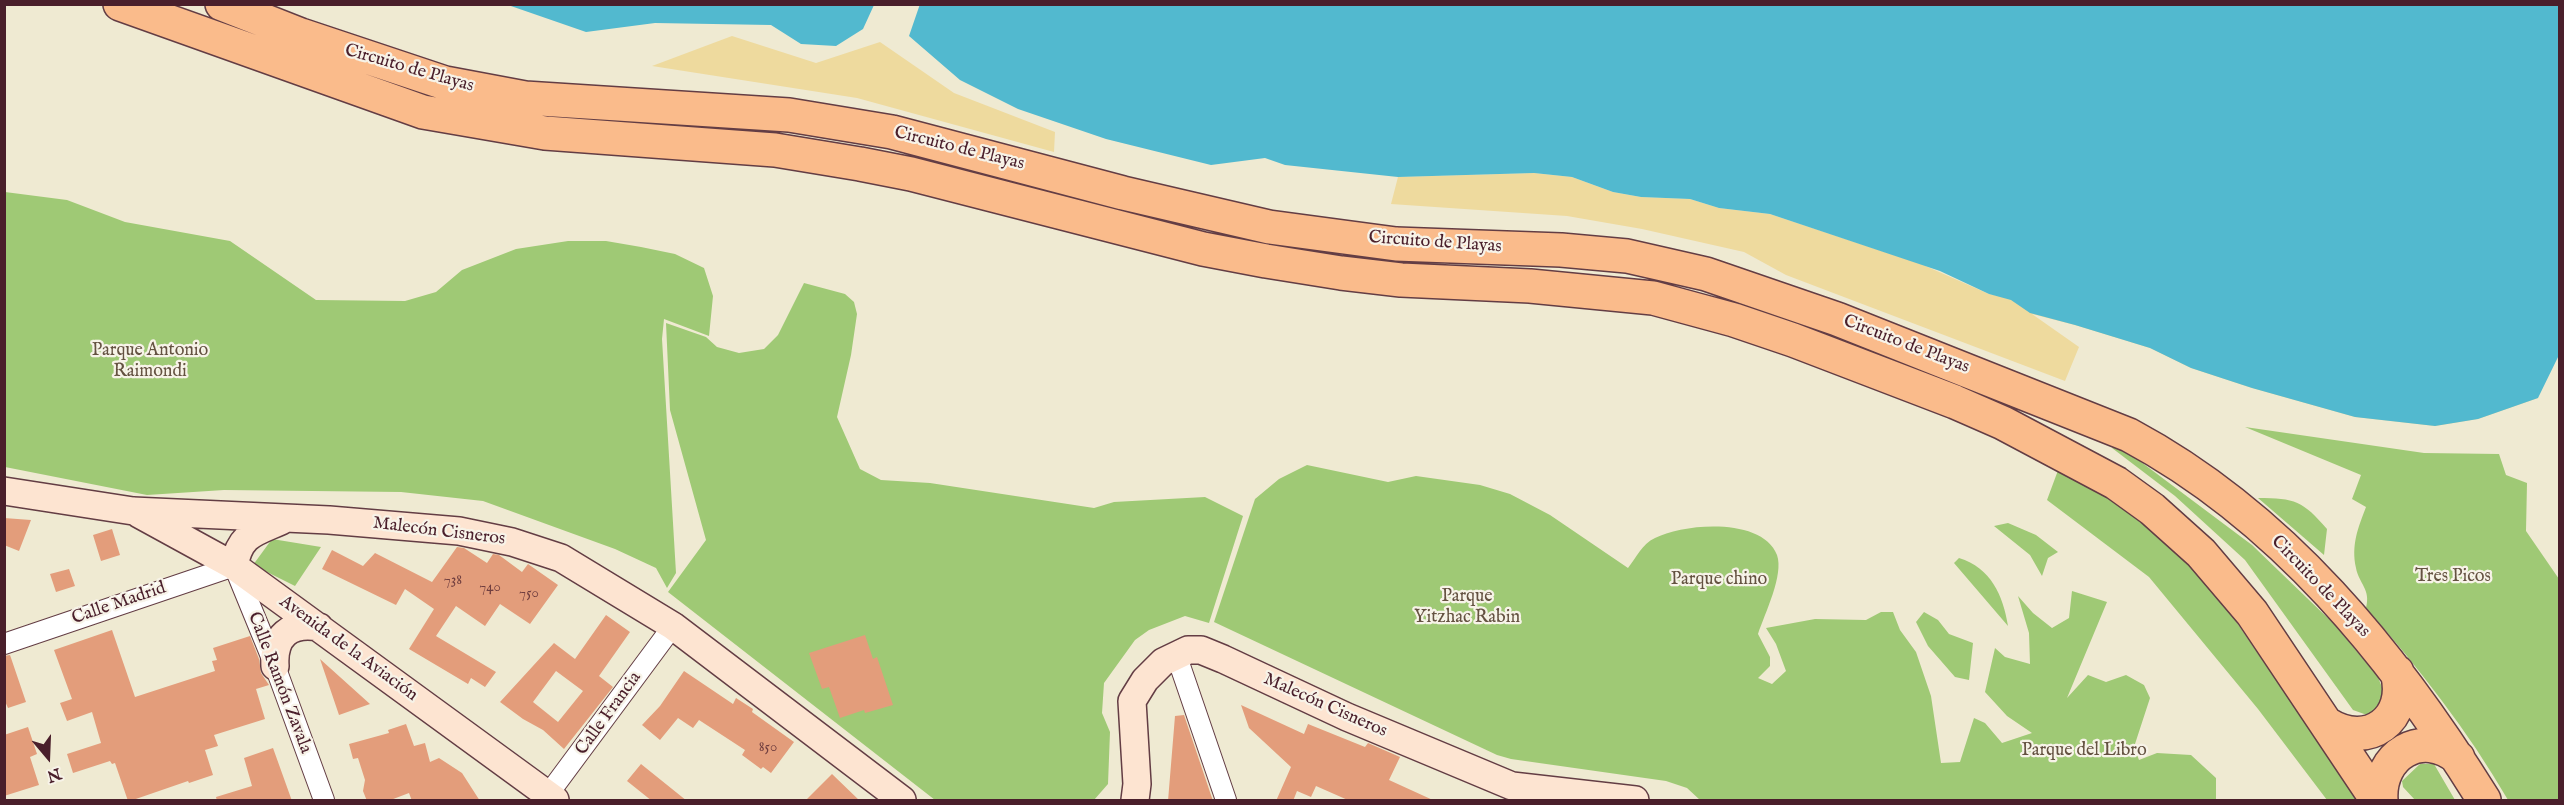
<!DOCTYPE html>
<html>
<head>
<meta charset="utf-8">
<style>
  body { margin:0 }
  #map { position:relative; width:2564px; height:805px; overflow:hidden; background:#efead2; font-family:"IM FELL English",serif }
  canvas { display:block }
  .frame { position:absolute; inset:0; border:6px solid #4a1f2b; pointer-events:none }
  .north { position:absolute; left:18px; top:727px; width:60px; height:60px; -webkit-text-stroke:4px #f7f3e8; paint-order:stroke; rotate:161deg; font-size:16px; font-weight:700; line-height:24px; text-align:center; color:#4a1f2b }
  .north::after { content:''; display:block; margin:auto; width:21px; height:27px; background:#4a1f2b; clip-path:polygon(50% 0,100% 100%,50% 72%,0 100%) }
</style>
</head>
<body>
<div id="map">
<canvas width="2564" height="805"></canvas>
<div class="frame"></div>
<div class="north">N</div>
</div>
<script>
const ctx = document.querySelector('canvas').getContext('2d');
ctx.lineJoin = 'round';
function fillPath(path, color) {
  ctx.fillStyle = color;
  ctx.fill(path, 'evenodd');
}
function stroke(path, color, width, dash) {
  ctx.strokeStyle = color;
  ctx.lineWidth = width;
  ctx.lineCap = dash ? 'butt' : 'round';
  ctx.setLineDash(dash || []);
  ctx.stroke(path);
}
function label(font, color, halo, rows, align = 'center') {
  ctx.font = font + ' "IM FELL English",serif';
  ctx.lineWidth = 4.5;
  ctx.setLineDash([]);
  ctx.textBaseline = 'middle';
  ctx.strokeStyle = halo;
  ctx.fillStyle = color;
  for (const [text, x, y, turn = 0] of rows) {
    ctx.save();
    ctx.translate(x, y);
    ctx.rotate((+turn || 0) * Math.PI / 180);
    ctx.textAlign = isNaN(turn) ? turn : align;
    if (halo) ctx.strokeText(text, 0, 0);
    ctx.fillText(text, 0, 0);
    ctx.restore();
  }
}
fillPath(new Path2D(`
  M5,192L67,200L125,222L230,241L316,300L405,301L436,292L462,270L516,249L568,241H606L641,247L675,254L704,268L713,296L709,336L664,319L662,339L676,573L667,588L656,568L615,549L483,501L401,492L224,490L147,495L5,467Z
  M804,283L845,294L854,302L857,314L851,355L837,417L860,469L881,480L930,483L1094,508L1114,502L1205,497L1243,516L1209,623L1185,616L1149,630L1135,640L1104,683L1102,713L1110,732L1108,784L1094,800H935L668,592L706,540L670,410L666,323L706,337L717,347L739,353L764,349L778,335Z
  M2245,427L2424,453L2499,454L2506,475L2527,483L2526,531L2559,579V800H2508C2468,731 2419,668 2366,608C2371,589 2359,584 2356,568C2351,545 2358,528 2366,507L2352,499L2361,475Z
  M2117,444L2252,545L2335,625L2378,677L2386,698L2380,706L2367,715L2353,710L2245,560L2175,496L2112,448Z
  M1307,465L1388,482L1416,476L1480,485L1510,494L1550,515L1628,568C1636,558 1642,544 1655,538C1684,523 1763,517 1777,555C1784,575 1765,613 1758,634L1770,657V666L1758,678L1772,684L1786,671L1776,644L1766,628L1815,619L1866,620L1881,612H1893L1900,630L1916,652L1931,696L1941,763L1960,762L1974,718L1985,723L2002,743L2032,733L2007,716L1985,692L1995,648L2005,657L2030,664L2029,633L2018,596L2033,613L2052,628L2069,618L2072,591L2107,602L2067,698L2088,675L2106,682L2126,675L2144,685L2150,698L2134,747L2139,760L2157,753L2191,755L2216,778V800H1700L1687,788L1666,781L1511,759L1497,755L1214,622L1255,499L1279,479Z
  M2060,465L2123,508L2184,558L2233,617L2358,800H2327L2258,709L2149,577L2047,500Z
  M2258,498C2295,498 2303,501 2327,529L2324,555Z
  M2008,523L2036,535L2058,552L2048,558L2042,576L2030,555L1994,526Z
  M272,539L321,547L295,586L253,565Z
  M1959,558C1991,568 2003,595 2008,626L1954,563Z
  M1924,612L1938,620L1949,634L1973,643L1969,680L1955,677L1928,646L1916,622Z
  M2420,764H2434L2455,800H2415L2403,787L2402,781Z`), '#9fc975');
fillPath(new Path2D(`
  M732,36L816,63L880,42L954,93L1055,132L1054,152L857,98L652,66Z
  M1534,173L1572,177L1613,192L1641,197L1690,199L1719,208L1770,214L1921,264L1989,294L2479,392L2538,398L2478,419L2435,426L2355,417L2252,388L2191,368L2150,348L2075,325L2032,314L2079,347L2065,381L1786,275L1744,252L1642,229L1567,216L1391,204L1398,177Z`), '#eeda9e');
fillPath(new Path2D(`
  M920,4L2559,5V355L2538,398L2478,419L2435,426L2355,417L2252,388L2191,368L2150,348L2075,325L2030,313L2011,300L1989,294L1940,271L1770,214L1719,208L1690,199L1641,197L1613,192L1572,177L1534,173L1398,177L1285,165L1265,158L1211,165L1106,139L1018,109L960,80L909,36Z
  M508,5H874L863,29L836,46L801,44L771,25L655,23L586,32Z`), '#52b9cf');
fillPath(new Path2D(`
  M4,518L31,520L19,551L4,545Z
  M112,529L120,555L101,561L93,535Z
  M457,547L464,548L487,563L493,554L499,555L522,572L528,564L558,585L530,624L500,604L485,626L456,606L436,636L496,672L485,687L471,678L468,684L409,649L434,609L405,589L396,605L322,569L332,550L363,566L375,553L432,582Z
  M69,569L75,586L56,592L50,574Z
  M606,615L630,632L599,676L613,687L564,749L543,730L523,719L500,702L554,643L575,659ZM556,671L583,691L558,722L533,702Z
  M112,630L135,697L215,671L212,661L217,660L213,648L250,636L259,659L261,673L269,685L256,689L265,719L214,735L218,746L205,750L213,775L189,783L188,781L130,801H128L115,763L112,764L110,761L73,773L67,754L101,743L92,712L67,721L60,703L72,699L54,650Z
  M865,635L873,659L877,657L893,705L865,713L864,710L840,718L829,687L822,689L809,653Z
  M10,655L26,702L8,708L4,699V656Z
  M320,659L370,704L339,715Z
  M684,671L733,704L736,698L753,709L752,712L794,742L771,773L763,767L761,769L742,755L745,750L699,720L693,728L678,718L660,740L642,725L660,706Z
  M1241,705L1304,734L1308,724L1365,747L1368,743L1400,757L1389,780L1435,801H1350L1316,786L1311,797L1297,791L1293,801H1276L1291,767L1249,728Z
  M1184,715L1213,801H1168L1175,716Z
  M406,724L414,746L425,743L430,762L439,758L462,773L480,801H412L409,793L388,801H367L363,791L365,780L358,758L353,759L349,744L389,733L388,730Z
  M28,727L37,754L30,757L39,785L4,796V735Z
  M273,748L292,801H217L216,797L252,786L244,758Z
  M641,764L687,801H652L627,781Z
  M832,774L860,801H805Z`), '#e39d7b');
const street = new Path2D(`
  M4,644L234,566L275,666L324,800
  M1176,654L1226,800
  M544,800L673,626`);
const secondary = new Path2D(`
  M4,491L133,511L329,520L459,531L512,542L561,558L673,626L902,800
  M139,514L234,566L555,800
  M234,566C240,534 254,533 281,521
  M275,666C273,636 290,622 319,627
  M1135,800L1137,784L1132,701L1145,680L1163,662L1188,650H1201L1223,659L1347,717L1512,786L1635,800`);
const highway = new Path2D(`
  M120,4L423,112L545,133L775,150L860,164L911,174L1203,249L1266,261L1341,273L1401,280L1530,286L1653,298L1734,320L1793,340L1955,402L2003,423L2116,483L2152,509L2201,553L2252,613L2377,800
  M222,4L301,35L445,83L525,98L789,115L892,132L1123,193L1269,227L1396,244L1561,250L1627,256L1706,274L1837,319L2129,435C2282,517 2394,655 2484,800
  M2327,724C2368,750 2410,719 2397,672
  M2381,800C2378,755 2422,728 2458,758`);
stroke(street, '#633d44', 22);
stroke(secondary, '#633d44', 30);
stroke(highway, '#633d44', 36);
stroke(street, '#fff', 20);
stroke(secondary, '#fde4d1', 27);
stroke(highway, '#fabb8b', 33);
label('15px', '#703e3f', null, [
  ["738",453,581],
  ["740",490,588],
  ["750",529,594],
  ["850",768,748]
]);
label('18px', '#4a1f2b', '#f7f3e8', [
  ["Circuito de Playas",409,69,16],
  ["Circuito de Playas",959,149,14],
  ["Circuito de Playas",1435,243,4],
  ["Circuito de Playas",1906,345,21],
  ["Malecón Cisneros",439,532,7],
  ["Circuito de Playas",2320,587,46],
  ["Calle Madrid",119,604,-19],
  ["Avenida de la Aviación",348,649,36],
  ["Calle Ramón Zavala",279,683,69],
  ["Malecón Cisneros",1325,706,24],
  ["Calle Francia",609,714,-54]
]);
label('18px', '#645241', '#f7f3e8', [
  ["Parque Antonio",150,351],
  ["Raimondi",150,372],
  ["Tres Picos",2453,577],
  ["Parque chino",1719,580],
  ["Parque",1467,597],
  ["Yitzhac Rabin",1467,618],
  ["Parque del Libro",2084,751]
]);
</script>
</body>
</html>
